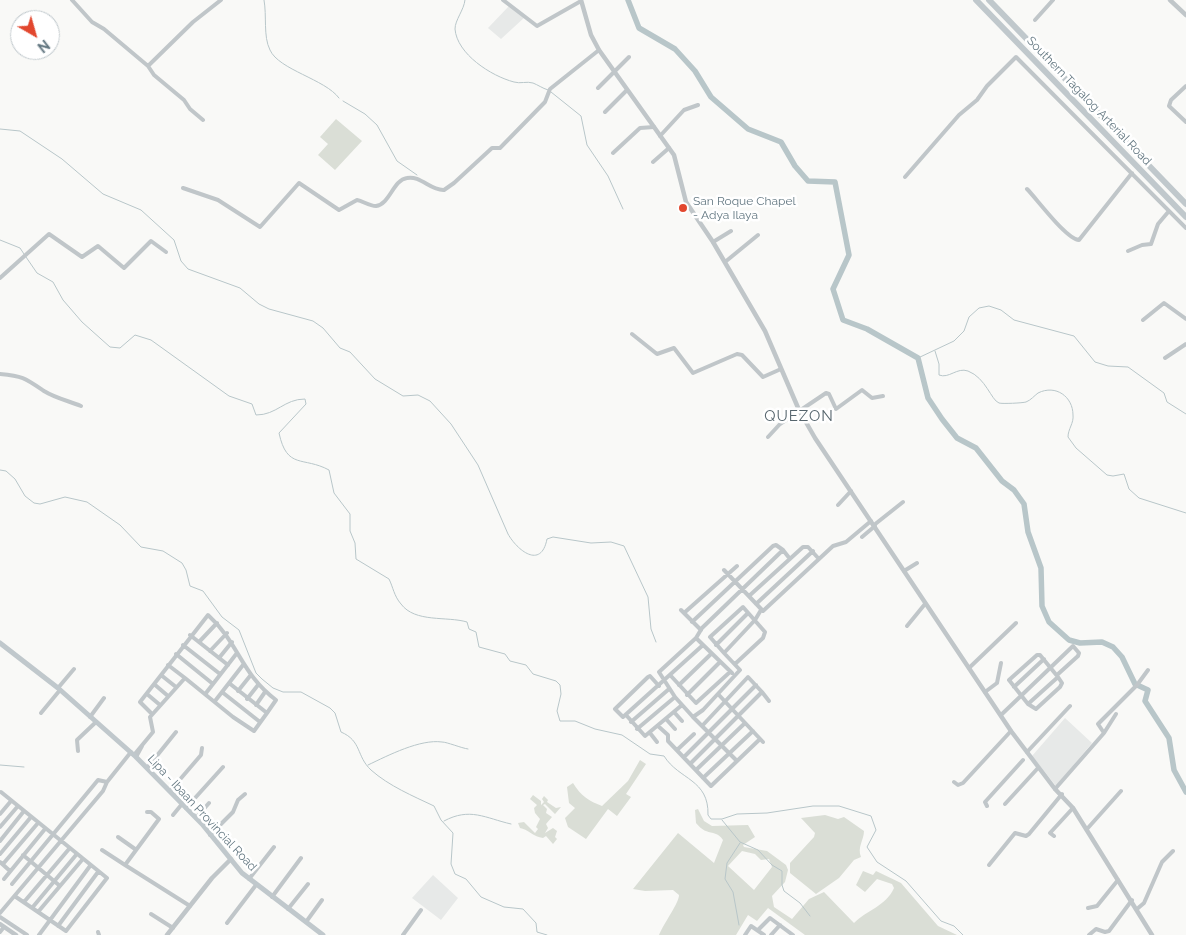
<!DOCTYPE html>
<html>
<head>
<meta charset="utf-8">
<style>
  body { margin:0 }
  #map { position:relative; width:1186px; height:935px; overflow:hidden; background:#f9f9f7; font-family:Raleway,sans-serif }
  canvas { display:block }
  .north { position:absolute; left:10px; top:10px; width:50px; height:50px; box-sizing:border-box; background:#fff; border:1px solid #c1c9cd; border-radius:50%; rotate:142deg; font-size:14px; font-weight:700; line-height:20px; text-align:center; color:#647882 }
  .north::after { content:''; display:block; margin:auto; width:18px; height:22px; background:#e2472e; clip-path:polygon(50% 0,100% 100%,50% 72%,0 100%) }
</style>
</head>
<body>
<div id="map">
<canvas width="1186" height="935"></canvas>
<div class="north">N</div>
</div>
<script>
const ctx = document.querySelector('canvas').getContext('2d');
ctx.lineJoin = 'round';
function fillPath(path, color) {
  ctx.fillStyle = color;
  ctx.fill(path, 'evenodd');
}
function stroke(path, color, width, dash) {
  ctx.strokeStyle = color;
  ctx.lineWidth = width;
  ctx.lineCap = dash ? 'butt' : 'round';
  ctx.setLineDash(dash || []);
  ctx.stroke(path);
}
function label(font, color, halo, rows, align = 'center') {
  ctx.font = font + ' Raleway,sans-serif';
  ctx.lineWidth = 5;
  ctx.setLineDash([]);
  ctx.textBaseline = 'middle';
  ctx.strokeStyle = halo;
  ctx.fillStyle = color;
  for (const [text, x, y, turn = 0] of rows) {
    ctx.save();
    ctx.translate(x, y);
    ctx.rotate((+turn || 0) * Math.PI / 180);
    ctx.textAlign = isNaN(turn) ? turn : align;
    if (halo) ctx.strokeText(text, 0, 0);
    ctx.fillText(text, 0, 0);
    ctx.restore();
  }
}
fillPath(new Path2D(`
  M509,6L525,17L501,39L488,28Z
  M1065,718L1092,743L1056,786L1032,756Z
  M433,875L458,898L441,920L412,898Z`), '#e7e9e8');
fillPath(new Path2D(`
  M336,119L362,141L335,170L318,155L328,144L320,137Z
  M640,760L646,764L626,794L631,797L617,816L608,809L586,839L568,827L565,818L575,808L569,803L567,787L573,783C581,796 589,801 602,806L628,781Z
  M533,795L541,801V805L544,802L542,799L544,796L548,800L547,802L556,808L561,807L555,814L545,804L543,805L547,809L546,813L552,817L546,824L548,828L545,833L553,828L557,831L555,837L557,839L553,844L546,836L543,838C534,837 527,829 520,828L518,823L524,822L535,833L538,829L536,827L540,819L535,813L534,808L537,805L530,799Z
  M698,809L704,821L712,826L748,825L755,837L743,845L744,847L767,851L786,865L788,870L785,882L772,896L774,907L792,919L809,899L824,892L854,923C867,910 886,906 894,888L892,884L877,879L865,892L856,885L863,871L873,875L876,871L901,883L938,926L957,935H805L768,908L757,921L748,915L736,935H659C664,923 679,903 679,895L673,890L645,891L633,889L678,833L714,863L723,840C718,832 713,834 706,831C702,830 698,825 696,823L695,810ZM742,851L755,854L761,860L769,859L772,867L754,890L728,866Z
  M825,815L838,819L844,817L864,831C864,840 857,847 861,857L854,860L839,878L816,894L790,873V863L814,837L815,833L801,818Z`), '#daded6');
stroke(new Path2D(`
  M264,0C267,16 263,36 270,50C279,70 325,79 339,98
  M465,0C464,10 455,20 455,29C457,54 491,76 514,82C520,84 527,81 533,83C538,85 542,88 548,90
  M551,92L581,116L587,145L608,176L623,209
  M343,101L365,114L377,125L397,161L417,175
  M0,129L20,131L62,159L103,194L141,210L174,240L181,261L188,269L240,288L259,304L269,309L313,321L323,328L340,348L350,352L375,379L403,396L418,395L430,401L451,424L478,465L508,534C517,550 541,570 547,539L553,537L591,543L611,542L624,546L648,597L651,629L656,642
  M0,240L20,248L24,254
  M26,257L37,273L53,282L63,300L82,322L110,347L120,348L135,335L151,340L229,396L252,404L256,415C277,415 284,399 305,399L306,404L279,433C287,470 303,456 329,470L334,493L350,514V531L355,543L356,559L389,579C393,587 394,596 401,604C415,623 447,616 467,622L469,629L476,632L479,647L505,654L510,661L526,665L533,674L556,681L560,685L561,694L557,711L560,721H575L595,729L622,735L650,754L664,756C679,780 709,779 708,815L711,819H722L737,814L767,813L813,806H839L871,816L876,830L867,847L877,862L906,881L941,921L954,926L963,935
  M935,351L939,364V375C949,379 957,367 968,371C986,378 991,400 999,403C1002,404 1023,403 1026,402C1031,400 1034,396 1038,393C1056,384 1073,397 1073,415C1074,423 1068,429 1068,437L1076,448L1107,475L1113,476L1124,474L1129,489L1139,498L1186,513
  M918,358L954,341L964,331L969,317L979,308L989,306L1001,310L1014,320L1074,336L1095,362L1108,366L1128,367L1164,393L1167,402L1186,414
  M0,470L6,471L15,479L25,496L34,503L40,504L65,497L87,502L120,525L141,547L163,551L182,563L186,570L190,586L203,591L222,617L239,630L256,673L262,679L273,688L283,692H301L330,708L335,713L341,732C362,741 356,756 371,770C389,786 413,796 434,806L441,820L453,833L451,864L455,874L466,879L481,897L504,907L523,909L536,923L537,932L547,935
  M0,765L24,767
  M368,765C389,755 420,739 442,742C447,742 461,748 468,749
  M722,820L740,842L758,850L772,865L782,871V885L784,891L800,903L810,916
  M444,821C470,807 485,818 511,824
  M739,925L733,892L725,879L727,863L740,843`), '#b8c6c9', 1);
stroke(new Path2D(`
  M628,0L639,28L675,49L695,71L711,97L748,129L781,142L795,166L808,181L835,182L849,255L833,289L843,320L867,329L918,358L928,398L942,419L957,438L976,448L1002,481L1014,490L1024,504L1028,532L1041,568L1042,606L1049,622L1069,640L1080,643L1102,642L1113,647L1122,657L1135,684L1148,690L1145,701L1169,738L1174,770L1186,792`), '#b8c6c9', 5.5);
stroke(new Path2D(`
  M72,0L92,22L104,29L148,66L193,22L221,0
  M503,0L537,26L581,1
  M1035,20L1053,0
  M148,66L154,75L184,100L190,109L203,120
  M1186,86L1171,100L1169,106L1186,122
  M598,88L629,57
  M605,112L627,90
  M660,136L684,110L698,105
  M613,153L640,128L654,127
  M653,162L669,148
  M905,177L959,115L977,100L987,86L1016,57L1186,228
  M183,188L218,200L260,227L299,183L339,210L357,200C363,201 369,206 376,206C390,204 393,180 407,178C420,175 431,191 444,190L454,183L492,148H500L545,102L550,89L599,50
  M1027,189C1037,199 1066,239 1079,240L1132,173
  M713,242L731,231
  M1128,251L1142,245L1151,244L1158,224L1169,211
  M725,262L758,235
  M0,278L49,234L82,257L98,246L124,268L151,241L166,252
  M1143,320L1164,303L1186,319
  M632,334L657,354L674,348L693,373L737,354L742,355L763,377L781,369
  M1165,358L1186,344
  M0,374C23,376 25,378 44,391C55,398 69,401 81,406
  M768,437L780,424L826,393L829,394L836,409L862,390L872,398L883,396
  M838,505L851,491
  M874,525L903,502
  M862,537L875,526
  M724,570L763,611L833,546L846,542L871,521
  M904,571L917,563
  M749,596L803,547H808L819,559
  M756,604L813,551
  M681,610L701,630
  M761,610L755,620L724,653L740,670L703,710L693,717L675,697L659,672L696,638L702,628L783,550L790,559
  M684,613L737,566
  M692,622L773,546L776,545L783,550
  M907,626L925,604
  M190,635L228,665
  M696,638L732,673
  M199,642L217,623
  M183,645L220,674
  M716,645L748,613
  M210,651L227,633
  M724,653L710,637L743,607L765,632L763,638L735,664
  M176,654L213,684
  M1037,655H1040L1058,677L1028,704L1009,680Z
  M219,658L232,642
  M168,665L185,678
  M969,668L1016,623
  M161,675L176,687
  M671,676L696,703L730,672
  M154,684L168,696
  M679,685L711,654
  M659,686L650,676L648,677L615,709L623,717L703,645
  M1014,687L1044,659
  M58,688L74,669
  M238,691L250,676
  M222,692L260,722
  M762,692L769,701
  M985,692L997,683L1001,663
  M206,693L237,653
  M147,694L160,705
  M718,694L763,742
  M687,695L720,662
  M247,699L258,685
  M215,701L243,665
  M1028,704L1036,709L1060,687L1062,683L1058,677
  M256,705L265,692
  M674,712L682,721
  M41,713L60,690
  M152,714L140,702L208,615C239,643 241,674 276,700L267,713
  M626,715L645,736L682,705
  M1001,715L1073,646L1079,653L1078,656L1057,675
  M90,717L104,698
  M693,717L737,761
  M666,719L675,729
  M631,722L669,689
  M658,726L668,735V741L711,786L760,739
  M637,729L675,697
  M650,733L657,742
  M1104,733L1116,714
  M677,750L694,734
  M78,751L77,740L96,722
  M1027,752L1070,706
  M134,755L153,732L150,717L185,678L233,717L254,731L267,713L229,683
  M136,757L142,746
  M684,757L756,685
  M690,764L762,692L748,677L702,726
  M147,768L176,732
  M696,770L745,723
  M703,778L753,731
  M954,782L958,785L963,783L1011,731
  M1055,789L1104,733L1098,724L1137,685L1148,670
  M170,791L201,755L202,748
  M1,792L107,878L66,931L16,897
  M1005,804L1038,768
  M987,806L985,802L1023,760
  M186,808L223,767
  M147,812H151L159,819L125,865L190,906
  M0,814L11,801
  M173,815L182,804
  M196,818L209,803
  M0,827L18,806
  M1087,829L1121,791
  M210,835L233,812L238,800L245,794
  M1054,836L1050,833L1073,808
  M118,837L135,849
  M0,841L24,811
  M102,850L125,865
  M0,854L31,817
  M23,855L60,886
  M0,862L10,871
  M3,864L38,823
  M989,865L1015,833L1026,836L1029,834L1062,794
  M4,879L45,829
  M249,879L274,847
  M12,884L98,780L107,782
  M272,897L301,858
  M24,902L69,849
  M32,908L76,855
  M1088,908L1097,906L1118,880
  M288,909L308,884
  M1137,909L1144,903L1162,862L1173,851
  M38,912L82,860
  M0,913L103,791L107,782L131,752
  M151,914L173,928
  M0,917L27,935
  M306,922L322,900
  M227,923L256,885
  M58,926L98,872
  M758,930L770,918L793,935
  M0,932L4,927
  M98,932L99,935
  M39,935L90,866
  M403,935L421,910
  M745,935L751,926L764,935
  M771,935L780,925
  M1089,935L1096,929L1105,932L1109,931L1132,900`), '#c0c6c9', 4);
stroke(new Path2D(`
  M581,0L591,35L599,50L674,155L686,202L713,242L765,331L799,410L815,438L1011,731L1055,789L1073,808L1152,935
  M1170,0L1186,15
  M0,924L16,935
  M167,935L212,878L231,859`), '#c0c6c9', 4.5);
stroke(new Path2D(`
  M0,643L58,688L136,757L202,824L242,873L323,935`), '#c0c8cc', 5);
stroke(new Path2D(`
  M976,0L1186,217
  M989,0L1186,204`), '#c0c8cc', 6);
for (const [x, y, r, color] of [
  [683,208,5,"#e2472e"]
]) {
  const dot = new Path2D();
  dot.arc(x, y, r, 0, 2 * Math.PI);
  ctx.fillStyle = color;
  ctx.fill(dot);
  stroke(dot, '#fff', 2);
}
label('12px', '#647882', '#fff', [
  ["Southern Tagalog Arterial Road",1089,101,46],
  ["Lipa - Ibaan Provincial Road",202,813,47]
]);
label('12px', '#647882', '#fff', [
  ["San Roque Chapel",693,201],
  ["- Adya Ilaya",693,215]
], 'left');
ctx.letterSpacing = '1px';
label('15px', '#56656d', '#fff', [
  ["QUEZON",799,416]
]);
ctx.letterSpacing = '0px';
</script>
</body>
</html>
